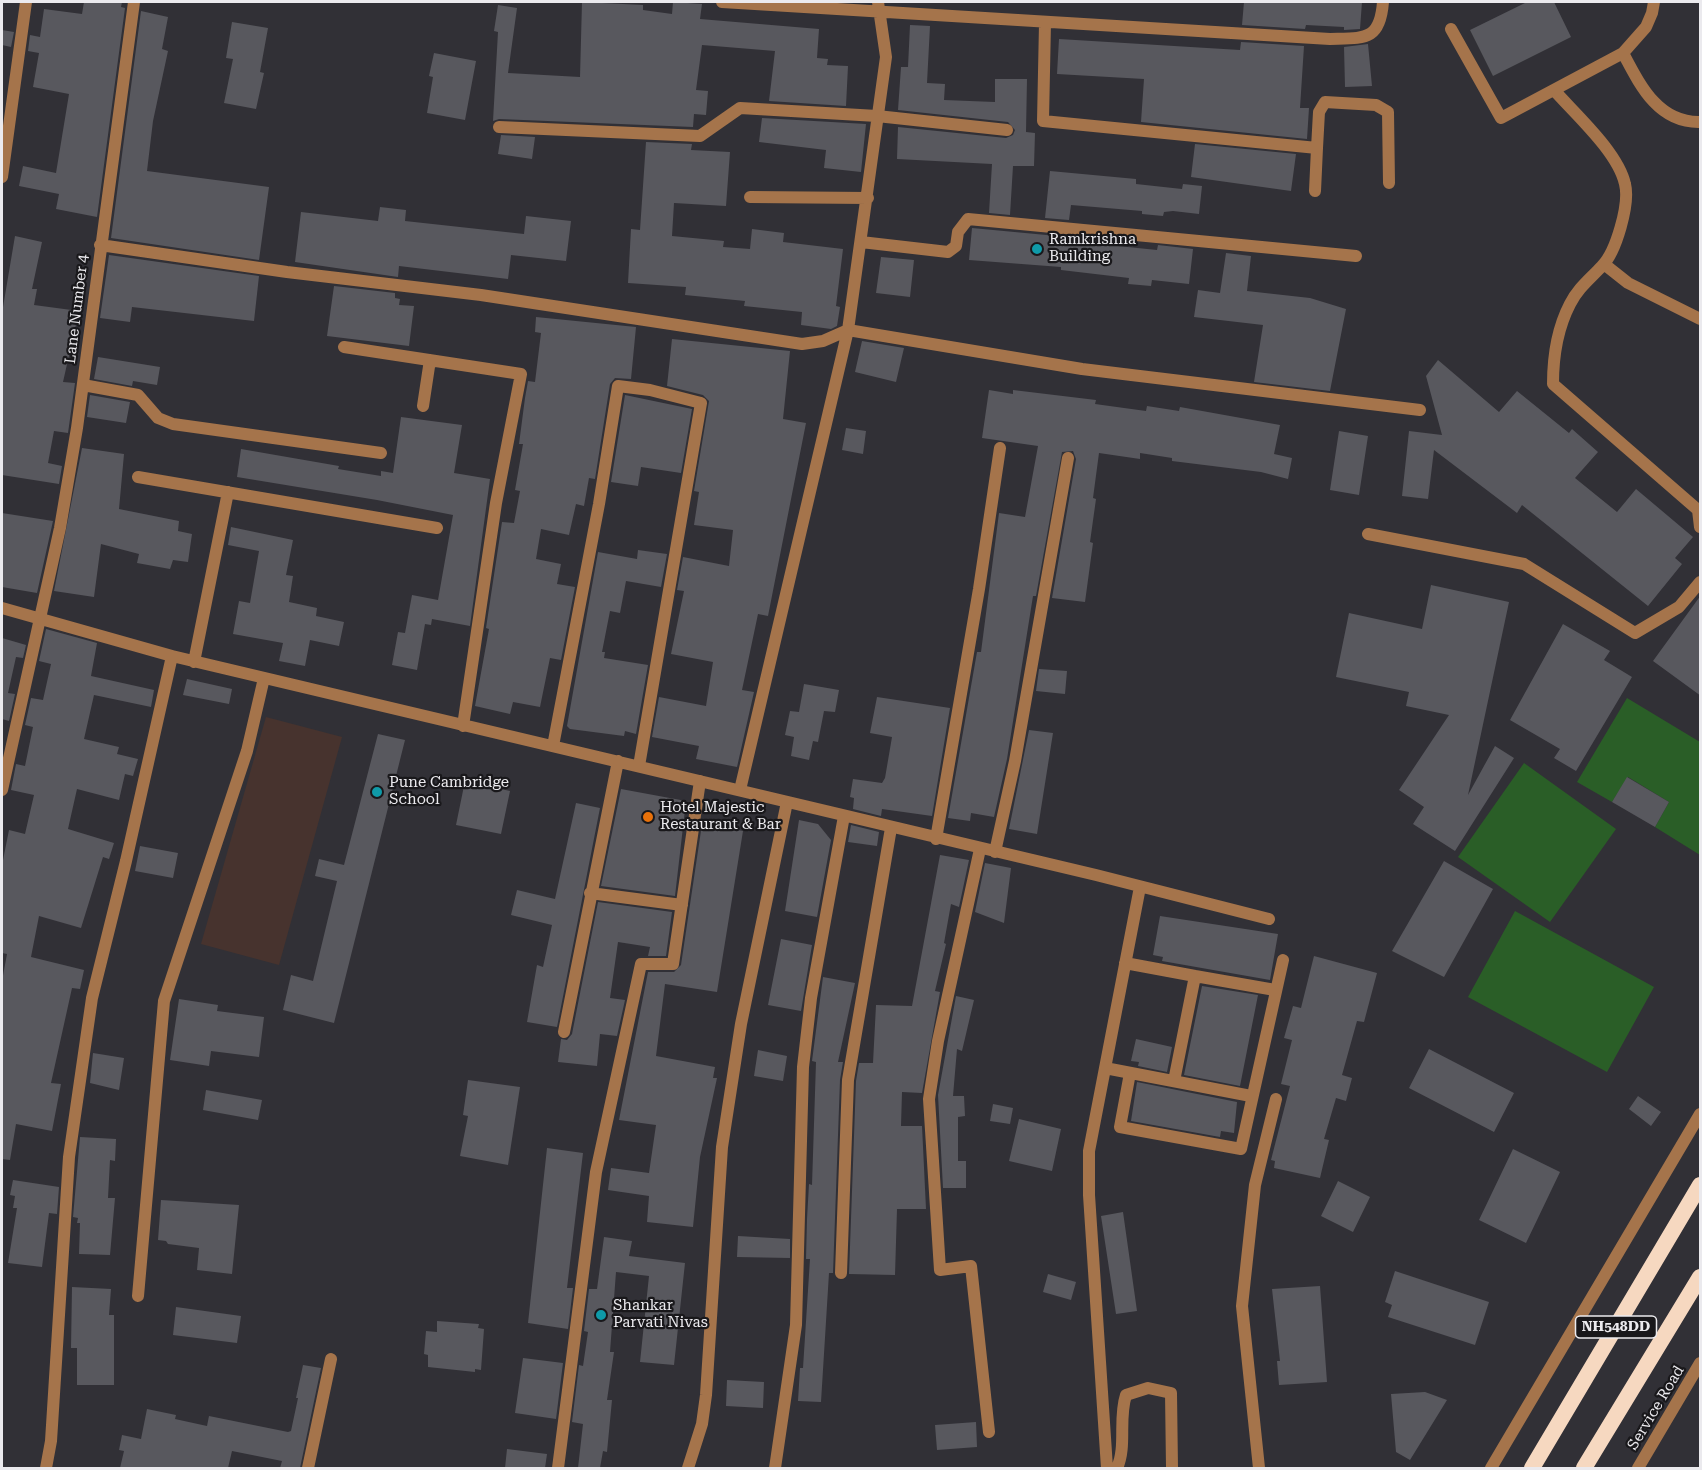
<!DOCTYPE html>
<html>
<head>
<meta charset="utf-8">
<style>
  body { margin:0 }
  #map { position:relative; width:1702px; height:1470px; overflow:hidden; background:#313036; font-family:"Roboto Serif",serif }
  canvas { display:block }
  .frame { position:absolute; inset:0; border:3px solid #ebeaee; pointer-events:none }
</style>
</head>
<body>
<div id="map">
<canvas width="1702" height="1470"></canvas>
<div class="frame"></div>
</div>
<script>
const ctx = document.querySelector('canvas').getContext('2d');
ctx.lineJoin = 'round';
function fillPath(path, color) {
  ctx.fillStyle = color;
  ctx.fill(path, 'evenodd');
}
function stroke(path, color, width, dash) {
  ctx.strokeStyle = color;
  ctx.lineWidth = width;
  ctx.lineCap = dash ? 'butt' : 'round';
  ctx.setLineDash(dash || []);
  ctx.stroke(path);
}
function label(font, color, halo, rows, align = 'center') {
  ctx.font = font + ' "Roboto Serif",serif';
  ctx.lineWidth = 4.5;
  ctx.setLineDash([]);
  ctx.textBaseline = 'middle';
  ctx.strokeStyle = halo;
  ctx.fillStyle = color;
  for (const [text, x, y, turn = 0] of rows) {
    ctx.save();
    ctx.translate(x, y);
    ctx.rotate((+turn || 0) * Math.PI / 180);
    ctx.textAlign = isNaN(turn) ? turn : align;
    if (halo) ctx.strokeText(text, 0, 0);
    ctx.fillText(text, 0, 0);
    ctx.restore();
  }
}
fillPath(new Path2D(`
  M266,717L342,737L279,965L201,944Z`), '#47332e');
fillPath(new Path2D(`
  M1627,698L1700,742V855L1655,827L1669,802L1628,777L1612,802L1577,782Z
  M1524,763L1616,829L1550,922L1458,857Z
  M1515,911L1654,987L1607,1072L1468,997Z`), '#2a5e27');
fillPath(new Path2D(`
  M84,2H122L121,7L125,8L97,217L56,209L59,194L19,186L23,166L56,173L69,94L33,87L39,53L28,51L30,35L40,37L44,9L82,14Z
  M582,2L643,5V10L672,14L673,2L702,4L700,19L819,29L817,58L828,59L827,65L848,66L846,106L769,101L775,51L702,45L696,90L708,91L706,115L694,114L693,127L499,119L493,121L498,32L494,31L498,5L517,8L508,73L580,77Z
  M1244,2H1362L1360,29L1344,30V27L1306,25L1305,29L1242,25Z
  M1527,2H1554L1571,37L1493,76L1470,30Z
  M141,11L168,17L162,49L168,51L153,121L147,171L269,187L259,260L111,238Z
  M232,22L268,28L260,72L264,73L256,109L224,103L233,59L226,58Z
  M910,25L930,26L927,83L945,84L944,100L995,102V79H1027L1026,132L1035,133L1034,166H1013L1010,215L989,213L992,164L897,159L898,127L1006,138L1013,135L1015,130L1008,122L898,110L901,67H908Z
  M2,30L14,32L11,47L2,45Z
  M1059,39L1240,50L1241,42L1304,46L1300,108H1309L1307,139L1141,122L1144,79L1057,74Z
  M1368,44L1372,86L1345,87L1344,47Z
  M434,53L476,61L465,120L427,113L433,77L429,76Z
  M762,118L866,124L861,172L824,168L826,150L759,142Z
  M501,135L535,137L532,159L498,154Z
  M646,142L692,144L691,150L730,152L726,206L674,203L672,236L724,241L723,247L750,249L752,229L784,233L783,242L843,249L836,306L840,307L837,326L831,329L801,325L802,312L744,306L745,301L685,295L686,287L628,283L631,229L640,230Z
  M1195,144L1296,154L1291,191L1191,177Z
  M1050,171L1136,179V184L1182,189L1183,184L1202,186L1199,214L1173,211L1164,212L1163,216L1142,214V211L1071,205L1069,220L1045,218Z
  M380,207L406,210L405,221L524,234L526,216L571,221L566,261L511,255L508,279L399,266L398,277L295,262L301,212L378,221Z
  M972,228L1078,238L1108,242V245L1157,250L1158,245L1193,249L1189,284L1152,280L1151,286L1128,284L1129,278L1061,270V267L969,260Z
  M15,236L42,242L32,289H37L34,305L79,311L63,382L75,383L68,433L54,431L48,463L62,466L59,484L2,475V313Z
  M1226,253L1251,256L1247,291L1310,298L1346,309L1330,391L1254,382L1263,325L1194,317L1198,290L1220,293Z
  M109,255L259,276L254,321L132,307L130,322L100,318Z
  M881,257L914,260L910,297L876,293Z
  M334,286L395,293V298L400,299L399,305L414,306L409,346L327,336Z
  M536,317L636,327L631,379L615,378L610,384L595,479L589,478L584,506L576,504L569,535L541,529L536,559L561,564L557,584L575,587L561,660L550,658L540,707L513,702L510,714L475,706L489,629L486,628L502,522L514,523L520,491L515,490L523,444H519L525,398L528,381L535,382L541,333L535,332Z
  M672,339L790,351L783,419L806,423L768,616L758,614L742,690L754,692L737,767L696,759L699,746L652,737L659,697L706,706L713,662L671,654L684,591L677,590L683,557L729,566L733,530L694,525L699,492L694,491L709,401L703,395L667,386Z
  M862,341L904,348L896,382L855,372Z
  M98,357L160,367L157,385L133,381L132,386L94,379Z
  M1438,360L1499,412L1517,391L1569,433L1572,429L1598,452L1575,478L1617,512L1636,489L1693,537L1675,558L1682,564L1648,606L1522,505L1517,513L1434,450L1428,499L1402,496L1409,431L1442,435L1426,376Z
  M989,390L1013,394V390L1096,400L1095,404L1146,411L1147,406L1179,411L1180,407L1280,425L1274,454L1292,458L1288,479L1261,472L1172,461V458L1140,453V459L1099,453L1093,498L1096,499L1090,542L1093,543L1085,602L1052,598L1076,459L1073,451L1062,452L1036,596H1033L1007,759L994,817L971,813L970,821L948,818L977,652H981L999,513L1025,517L1038,446L982,438Z
  M90,395L130,402L126,423L87,417Z
  M625,395L692,409L681,473L641,467L638,486L611,482Z
  M401,417L462,425L454,473L490,479L470,626L432,619L431,625L425,624L417,670L392,665L398,632L405,633L412,595L438,600L453,515L377,500L237,477L241,449L339,466L338,469L381,476V471L393,473Z
  M846,428L866,431L863,454L842,450Z
  M1339,431L1368,436L1359,495L1330,490Z
  M82,448L124,454L119,509L179,521L178,531L192,534L188,562L173,560L170,569L137,563L139,554L101,544L94,597L54,591Z
  M2,513L53,521L37,593L2,587Z
  M231,527L293,540L286,575L293,576L289,602L317,608L316,616L344,622L339,646L310,640L305,666L279,661L283,643L233,634L239,601L250,603L259,551L228,545Z
  M638,550L667,554L661,587L626,581L620,613L610,611L602,652H605L604,658L648,665L636,734L625,731L624,736L570,729L567,726L598,552L637,559Z
  M1431,585L1509,602L1468,795L1495,746L1514,758L1455,851L1413,824L1424,807L1399,790L1449,715L1406,706L1409,692L1336,677L1349,613L1422,629Z
  M1701,595V696L1653,661Z
  M1563,624L1610,651L1604,660L1632,677L1576,771L1554,758L1560,749L1510,720Z
  M46,629L97,643L91,676L154,690L151,707L94,695L84,739L119,747L117,754L138,759L133,776L125,774L119,800L77,789L68,829L114,843L109,859L103,857L81,928L39,916L31,957L84,970L80,989L72,988L51,1083L61,1084L52,1131L16,1124L10,1160L2,1159V981L7,954L2,953V865L9,830L25,834L34,795L11,790L16,764L25,766L33,727L25,725L31,698L43,700L51,664L39,661Z
  M2,638L26,645L23,658L16,657L8,693L15,694L9,721L2,719Z
  M1039,669L1067,671L1065,694L1036,691Z
  M187,679L232,689L229,704L183,695Z
  M804,684L839,690L835,712L824,711L818,742L813,741L809,760L791,756L794,737L785,735L790,711L799,712Z
  M877,697L950,708L932,816L882,809L881,816L853,809L854,798L850,797L853,779L882,783L885,778L892,737L870,733Z
  M1029,730L1053,733L1037,834L1009,829Z
  M378,734L405,740L334,1023L283,1010L291,975L313,981L337,881L315,876L319,859L344,865Z
  M1627,777L1669,802L1655,827L1612,802Z
  M465,781L510,791L501,834L456,825Z
  M621,789L686,801L675,896L601,886Z
  M576,803L600,808L557,1027L527,1022L537,965L543,967L552,925L511,915L517,890L555,899Z
  M799,820L818,824L831,840L817,917L785,911Z
  M702,824L743,831L717,992L665,984L656,1056L715,1067L713,1078H717L700,1157L693,1227L647,1222L649,1196L608,1190L611,1168L649,1173L656,1125L619,1120L648,972H674L681,965Z
  M851,825L879,832L877,846L848,842Z
  M140,846L178,853L173,878L135,871Z
  M940,855L969,860L959,907L951,904L944,943L946,944L935,991L940,992L922,1093L902,1092L901,1126H922L926,1209H897L895,1275L849,1274L856,1081L859,1063H873L876,1005L912,1006Z
  M1444,861L1493,889L1444,977L1392,951Z
  M985,863L1011,868L1004,923L975,912Z
  M598,902L672,912L666,956H648L650,947L618,942L610,998L625,1000L617,1036L600,1034L597,1066L558,1062L561,1039L567,1040L572,1034Z
  M1160,916L1278,934L1270,980L1162,961L1163,957L1153,955Z
  M781,939L812,945L801,1011L768,1005Z
  M1314,956L1377,973L1364,1022L1357,1021L1342,1075L1352,1078L1346,1101L1336,1098L1324,1139L1329,1140L1320,1178L1274,1168L1275,1161L1271,1160L1290,1086L1281,1084L1292,1040L1284,1038L1293,1006L1301,1008Z
  M823,977L855,983L838,1062H843L840,1080L833,1273H829L821,1402L798,1401L800,1368H803L810,1259H806L807,1219L809,1184L812,1185L816,1062L812,1061Z
  M1202,986L1258,995L1240,1086L1184,1075Z
  M956,996L974,1000L962,1051L957,1049L953,1096H964L965,1116L958,1117V1161H966V1188H943L938,1095Z
  M179,999L218,1005L217,1011L264,1017L259,1057L211,1051L209,1066L170,1060Z
  M1136,1039L1172,1047L1167,1072L1138,1066L1139,1062L1131,1061Z
  M1429,1049L1514,1093L1494,1132L1409,1088Z
  M758,1050L787,1056L783,1081L754,1076Z
  M93,1053L124,1058L119,1090L90,1083Z
  M468,1080L520,1087L508,1165L460,1156L468,1116L463,1115Z
  M1137,1082L1237,1102L1234,1133L1221,1131L1220,1137L1131,1121Z
  M206,1090L262,1100L258,1120L203,1110Z
  M1638,1096L1661,1112L1651,1126L1629,1109Z
  M993,1104L1013,1108L1010,1124L990,1121Z
  M1019,1119L1061,1129L1052,1171L1009,1161Z
  M80,1137L116,1139L115,1161L110,1160L108,1198H115L110,1255L79,1254L80,1223H77L78,1218L73,1217Z
  M547,1148L583,1153L567,1288H573L568,1329L528,1323Z
  M1513,1149L1560,1172L1526,1243L1479,1220Z
  M13,1180L59,1187L57,1214L49,1213L42,1267L8,1263L17,1208H13L15,1196L10,1195Z
  M1338,1181L1370,1197L1353,1232L1321,1216Z
  M161,1200L239,1205L232,1274L197,1270L199,1248L168,1244L166,1241L158,1240Z
  M1123,1212L1137,1311L1116,1314L1101,1216Z
  M738,1236L790,1239V1258L737,1257Z
  M604,1237L632,1241L629,1256L685,1263L674,1365L640,1362L649,1276L616,1272L610,1352H614L607,1400H612L607,1452L603,1451L600,1468H578L583,1424L572,1422L579,1365L583,1366L588,1332L584,1331L589,1289H597Z
  M1395,1271L1489,1302L1475,1345L1388,1317L1392,1305L1385,1302Z
  M1048,1274L1076,1282L1071,1300L1043,1292Z
  M1320,1286L1327,1382L1279,1385L1277,1361H1280L1272,1289Z
  M72,1287L111,1289L109,1315H114V1385H77V1348H71Z
  M176,1307L241,1316L237,1343L173,1335Z
  M437,1321L479,1324L478,1328L484,1329L481,1370L475,1369V1372L428,1367V1355L424,1354L426,1331L437,1332Z
  M523,1358L563,1363L556,1419L515,1413Z
  M303,1365L321,1368L300,1468H280L282,1461L232,1451L228,1468H120L124,1451L119,1450L122,1435L141,1439L147,1409L176,1415L175,1419L207,1426L209,1416L288,1432L291,1431L298,1398H296Z
  M727,1380L764,1382L763,1408L726,1406Z
  M1425,1392L1447,1400L1410,1460L1396,1452L1391,1394Z
  M976,1422L977,1447L937,1450L935,1425Z
  M507,1449L547,1454L545,1468H505Z`), '#58585e');
stroke(new Path2D(`
  M722,2L1330,39C1365,38 1380,41 1383,2
  M1045,23L1043,121L1317,148L1319,112L1325,102L1376,105L1388,112L1389,183
  M1451,29L1501,118L1623,53L1646,27L1652,13L1654,2
  M1623,53C1640,85 1658,123 1700,122
  M1554,90C1575,114 1618,152 1625,184C1630,204 1616,252 1602,266C1590,279 1578,288 1570,304C1557,329 1553,356 1553,384L1698,510L1700,527
  M499,127L700,136L740,108L877,116L1007,130
  M2,177L26,2
  M1315,191L1317,148
  M750,197L868,198
  M861,242L948,252L956,246L958,232L968,219L1356,256
  M100,245L287,272L481,295L802,344L823,341L848,330L1082,369L1420,410
  M1604,264L1628,283L1700,319
  M344,347L521,374L496,503L463,726
  M83,385L138,395L158,418L173,424L381,453
  M423,406L430,360
  M138,477L437,528
  M1368,534L1524,564L1635,633L1679,607L1700,582
  M2,608L172,656
  M194,662L228,492
  M553,746L599,504L618,386L650,390L701,403L639,766
  M2,790L60,528L77,428L134,2
  M740,790L848,330L886,57L878,2
  M936,839L979,589L1000,448
  M980,849L938,1041L929,1099L940,1270L971,1266L989,1432
  M995,852L1015,761L1068,458
  M590,893L682,905
  M1125,963L1195,976
  M564,1032L618,761
  M1105,1068L1251,1096
  M1130,1073L1120,1127L1241,1149L1283,960
  M1174,1081L1195,976L1275,990
  M841,1273L848,1080L891,828
  M138,1296L164,1001L247,751L264,678
  M46,1468L51,1441L69,1157L92,998L126,861L172,656L1096,875L1269,919
  M308,1468L331,1359
  M558,1468L596,1172L641,964H673L700,781
  M688,1468L702,1424L706,1395L722,1147L741,1024L787,802
  M775,1468L796,1325L803,1067L811,998L844,816
  M1107,1468L1089,1195V1151L1140,887
  M1117,1468C1127,1446 1118,1419 1126,1395L1148,1388L1171,1393L1172,1468
  M1259,1468L1242,1306L1255,1185L1276,1099`), '#a5744b', 12);
stroke(new Path2D(`
  M1491,1468L1700,1114
  M1638,1468L1700,1363`), '#a5744b', 12);
stroke(new Path2D(`
  M1532,1468L1700,1185
  M1584,1468L1700,1277`), '#f6d8c0', 16);
for (const [x, y, r, color] of [
  [1037,249,6,"#0f9aa8"],
  [377,792,6,"#0f9aa8"],
  [648,817,6,"#e8710a"],
  [601,1315,6,"#0f9aa8"]
]) {
  const dot = new Path2D();
  dot.arc(x, y, r, 0, 2 * Math.PI);
  ctx.fillStyle = color;
  ctx.fill(dot);
  stroke(dot, '#19181b', 2);
}
for (const [x, y, w] of [
  [1616,1327,81]
]) {
  const box = new Path2D();
  box.roundRect(x - w / 2, y - 11, w, 22, 4.5);
  ctx.fillStyle = '#19181b';
  ctx.fill(box);
  stroke(box, '#ebeaee', 1.5);
}
label('bold 14px', '#ebeaee', null, [
  ["NH548DD",1616,1327]
]);
label('15px', '#ebeaee', '#19181b', [
  ["Ramkrishna",1049,240],
  ["Building",1049,257],
  ["Pune Cambridge",389,783],
  ["School",389,800],
  ["Hotel Majestic",660,808],
  ["Restaurant & Bar",660,825],
  ["Shankar",613,1306],
  ["Parvati Nivas",613,1323]
], 'left');
label('15px', '#ebeaee', '#19181b', [
  ["Lane Number 4",77,309,-83],
  ["Service Road",1656,1408,-59]
]);
</script>
</body>
</html>
